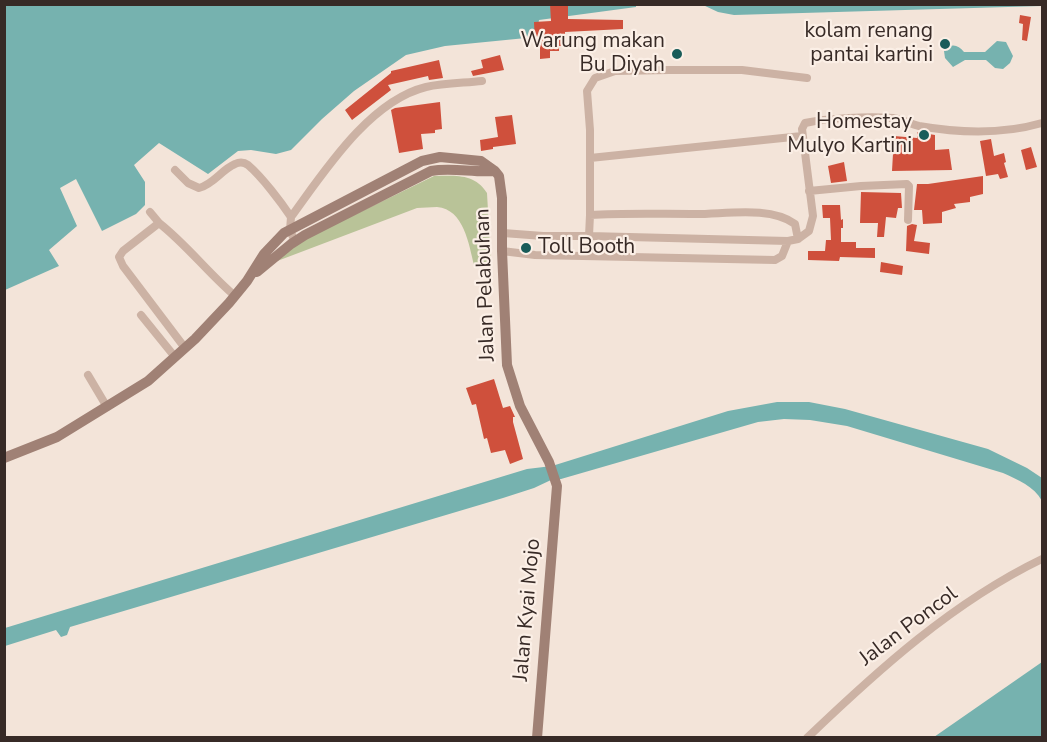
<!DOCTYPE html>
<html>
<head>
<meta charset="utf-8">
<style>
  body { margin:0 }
  #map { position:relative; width:1047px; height:742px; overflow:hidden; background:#f3e4d9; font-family:"Nunito Sans",sans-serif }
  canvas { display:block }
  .frame { position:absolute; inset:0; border:6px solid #372a26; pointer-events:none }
</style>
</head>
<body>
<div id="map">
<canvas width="1047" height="742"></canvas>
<div class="frame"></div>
</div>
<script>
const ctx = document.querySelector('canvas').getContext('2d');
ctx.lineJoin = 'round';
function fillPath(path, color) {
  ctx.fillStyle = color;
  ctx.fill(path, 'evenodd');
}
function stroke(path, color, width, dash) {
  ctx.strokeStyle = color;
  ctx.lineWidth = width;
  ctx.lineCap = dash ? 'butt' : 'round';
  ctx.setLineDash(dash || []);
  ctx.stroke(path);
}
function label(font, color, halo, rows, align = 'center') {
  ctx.font = font + ' "Nunito Sans",sans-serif';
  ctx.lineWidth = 4.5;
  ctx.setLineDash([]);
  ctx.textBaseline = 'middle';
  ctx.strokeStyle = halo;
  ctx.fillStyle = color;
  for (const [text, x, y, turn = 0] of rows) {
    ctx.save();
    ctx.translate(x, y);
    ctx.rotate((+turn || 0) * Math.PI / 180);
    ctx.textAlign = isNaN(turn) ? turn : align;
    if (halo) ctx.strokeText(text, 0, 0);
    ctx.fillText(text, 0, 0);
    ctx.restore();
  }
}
fillPath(new Path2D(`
  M434,176C455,176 474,173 487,193L491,264L474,265C469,245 464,209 437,207C430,207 423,208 417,208L272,263L295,244Z`), '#b9c398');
fillPath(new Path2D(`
  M1042,4V6L734,15L718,12L703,5Z
  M4,5H636V7L539,20L536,37L445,46L406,55L354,91L322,119L291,150L276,154L251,150L238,151L208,174L159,143L134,165L145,182V205L136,214L102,231L76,179L60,188L77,226L49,250L59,266L5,290Z
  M997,41L1006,42L1013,56L1010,63L1003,69L995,68L986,60H965L953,67L945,58L944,51C950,43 958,44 964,52H985Z
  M777,402H809L845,409L988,449L1027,468L1042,478V501C1034,486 1018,480 1003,473L847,426L810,420L784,419L758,422L561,479L551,480L534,488L503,498L70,627L67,635L61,637L56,630L5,646V628L527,469L552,466L728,411Z
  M1042,662V737H934Z`), '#76b2af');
fillPath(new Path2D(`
  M550,4H568V19L623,20V29L565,32V46H559V51H550V58L540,59V46H535L534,22L551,21Z
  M1020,15L1031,17L1027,41L1022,40L1023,24L1019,23Z
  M500,55L504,70L473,76L471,71L483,68L481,60Z
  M439,60L443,78L429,80L428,76L388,85L391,90L352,120L345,110L391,73V71Z
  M440,102L442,129L435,130V133L421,134L423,149L399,153L391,110L395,108Z
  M512,115L516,144L493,147V149L481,151L480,140L498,137L495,117Z
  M917,132L935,135V150L949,149L952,170L892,171L894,136L917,138Z
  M991,139L994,156L1004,153L1006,162L1004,163L1008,177L1000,179L998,174L986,176L980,141Z
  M1031,147L1037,167L1026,170L1021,150Z
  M844,162L847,181L831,183L828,166Z
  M983,176V194L970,197V202L954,204L956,208L942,212V223L923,224L922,210H914L917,184H928Z
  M861,192L901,193L902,208H898L896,218L886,217L884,237H877L878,223H860Z
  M822,205H840L841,220L843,219V228H841V242H856V248H875V258L840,257L839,261L808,260V251H825L826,240H831L830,218H823Z
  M912,224L917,225L914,241L930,243L929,254L906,251L907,226Z
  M881,262L903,266L902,275L880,272Z
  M494,379L503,408L510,406L515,417H513V422L523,459L510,464L505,450L491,453L487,438L484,439L476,404L472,405L466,388Z`), '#cf503c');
stroke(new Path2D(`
  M590,158L802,136
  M175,170L188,183L199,188C214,184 221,170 235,164C239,162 244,162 248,165C262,177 281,202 291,217L290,230L295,242
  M809,191L861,186L907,184L909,186L908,220
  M150,212L160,224
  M590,215V130L587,91L595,78L615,71L669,70H742L807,78
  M291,217C324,172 369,101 426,87C444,83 464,83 482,81
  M503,233L543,236H589L590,215C624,213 657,214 691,214C722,215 769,205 795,224L798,239
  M589,236L788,241
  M502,251L535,255L775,260L782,256L788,241L798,239L809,231L813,216L802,129L805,123C827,118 870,116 893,118C902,119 910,124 919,126C959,133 1004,134 1042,123
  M141,315L175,357
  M185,348L123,266L119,257L123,251L159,223C187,245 208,273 235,296
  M88,375L107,407
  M807,738C878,670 953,602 1042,559`), '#ccb2a4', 8);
stroke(new Path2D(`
  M495,171L499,176L502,198V251L507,365L520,406L549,462L557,486L537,738
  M257,272L291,244L305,235L431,171C452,167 474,173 495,171
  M4,458L57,437L148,381L195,339L229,303L247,281L264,254L284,233L422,161L440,157L481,161L495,171`), '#a08175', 10);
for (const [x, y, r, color] of [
  [945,44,6,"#195c59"],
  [677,54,6,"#195c59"],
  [924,135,6,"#195c59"],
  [526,248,6,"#195c59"]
]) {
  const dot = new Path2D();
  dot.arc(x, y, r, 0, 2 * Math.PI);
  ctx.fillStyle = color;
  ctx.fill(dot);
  stroke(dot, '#fbefe6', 2);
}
label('21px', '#372a26', '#fbefe6', [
  ["kolam renang",933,32],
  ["pantai kartini",933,56],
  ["Warung makan",665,42],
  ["Bu Diyah",665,66],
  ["Homestay",912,123],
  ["Mulyo Kartini",912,147],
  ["Toll Booth",538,248,"left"]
], 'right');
label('21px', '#372a26', '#fbefe6', [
  ["Jalan Pelabuhan",486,285,-92],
  ["Jalan Kyai Mojo",528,610,-85],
  ["Jalan Poncol",909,627,-37]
]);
</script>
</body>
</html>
